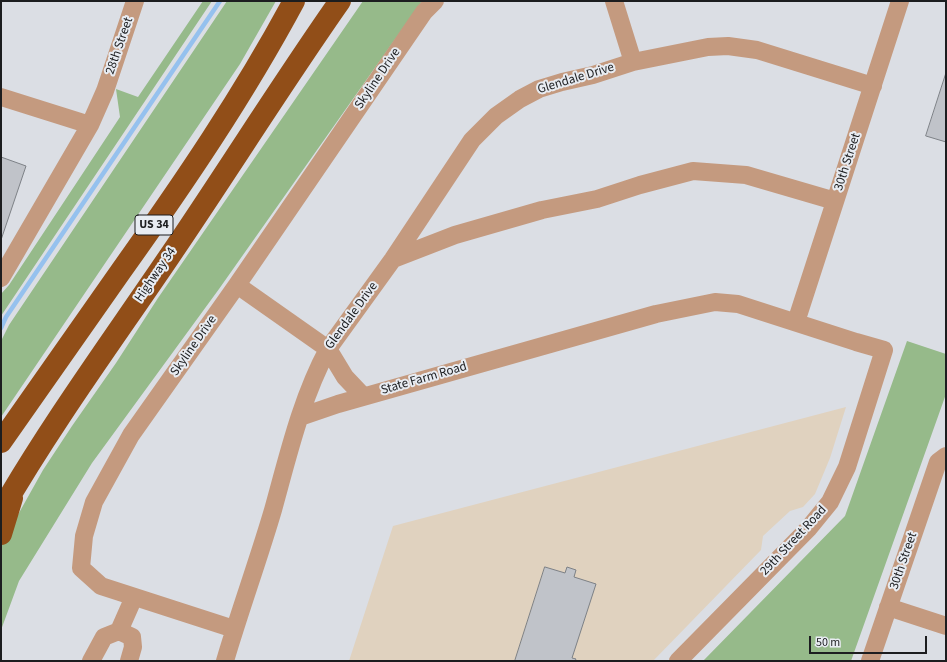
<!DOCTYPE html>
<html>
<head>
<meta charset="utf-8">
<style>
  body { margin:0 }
  #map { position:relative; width:947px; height:662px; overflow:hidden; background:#dbdee4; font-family:"Source Sans 3",sans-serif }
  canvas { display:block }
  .frame { position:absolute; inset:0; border:2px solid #1c1d1f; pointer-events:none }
  .scale { position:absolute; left:809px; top:636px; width:118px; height:18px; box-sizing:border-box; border:2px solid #1c1d1f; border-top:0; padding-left:5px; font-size:12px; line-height:14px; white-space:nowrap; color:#1c1d1f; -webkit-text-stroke:3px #e8ecf2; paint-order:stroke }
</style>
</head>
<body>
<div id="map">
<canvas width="947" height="662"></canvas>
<div class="frame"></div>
<div class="scale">50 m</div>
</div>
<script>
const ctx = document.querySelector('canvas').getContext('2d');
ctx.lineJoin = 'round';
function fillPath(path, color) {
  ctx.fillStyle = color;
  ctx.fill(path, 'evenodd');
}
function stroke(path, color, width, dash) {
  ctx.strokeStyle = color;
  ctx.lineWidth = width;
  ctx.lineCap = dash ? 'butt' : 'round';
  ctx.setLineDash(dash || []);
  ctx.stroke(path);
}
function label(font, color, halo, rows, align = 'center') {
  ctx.font = font + ' "Source Sans 3",sans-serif';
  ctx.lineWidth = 4;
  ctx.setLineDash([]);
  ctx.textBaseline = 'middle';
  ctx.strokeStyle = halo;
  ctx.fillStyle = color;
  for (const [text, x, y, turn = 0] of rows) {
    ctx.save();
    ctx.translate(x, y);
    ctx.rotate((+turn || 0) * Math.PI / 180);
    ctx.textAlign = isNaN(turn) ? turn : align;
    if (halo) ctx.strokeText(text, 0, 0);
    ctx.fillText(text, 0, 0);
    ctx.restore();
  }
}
fillPath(new Path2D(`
  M846,407L830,458L815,494L803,507L790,511L763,536L761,550L653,661H349L393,526Z`), '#e0d2bf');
fillPath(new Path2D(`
  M203,1H212L1,316V294L9,285L120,117L116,89L138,97Z
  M227,1H276L240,64L1,417V341L9,325Z
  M363,1H422L219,289L92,463L19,581L1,630V545L43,470L72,426L116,363L158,298Z
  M907,341L946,354V394L851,661H703L845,516Z`), '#96ba8a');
stroke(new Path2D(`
  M1,328L6,317L220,1`), '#95c1ee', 4.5);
const building = new Path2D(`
  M946,73V142L926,136Z
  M1,157L26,166L1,240Z
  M545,567L565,573L567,567L576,570L574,577L596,584L572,658L576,659L575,661H515Z`);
fillPath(building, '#c0c3c9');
stroke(building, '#7d8186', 1);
stroke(new Path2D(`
  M614,1L633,62
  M1,97L90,125
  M393,259L455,235L542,210L597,199L640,185L693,171L746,175L835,201
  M1,278L90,125L105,91L135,1
  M237,285L328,349L345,377L363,396
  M796,322L900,1
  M300,417L338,404L656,314L715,302L738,304L856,342L884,350L847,467L830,502L808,529L678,661
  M888,607L946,626
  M234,629L101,586L81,568L84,536L94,502L131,435L237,285L424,12L435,1
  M119,631L134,597
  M91,661L104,637L119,631L132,637L133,647L129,661
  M225,661C240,610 258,561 273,510C288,456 301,399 328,349L393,259L472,140L496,116L520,99L539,89L562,82L593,75L633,62L708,47L728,46L757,50L873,86
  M870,661L938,462L946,456`), '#c49a7f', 18);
stroke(new Path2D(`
  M1,442C41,385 81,328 121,271C183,184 243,96 294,1
  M1,511C52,423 112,341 169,257C227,172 281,85 340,1
  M1,534L12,498`), '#914e18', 22);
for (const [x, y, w] of [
  [154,225,38]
]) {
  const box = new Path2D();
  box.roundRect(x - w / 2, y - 10, w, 20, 3);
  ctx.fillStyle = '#e8ecf2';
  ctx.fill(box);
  stroke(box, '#1c1d1f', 1);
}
label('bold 12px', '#1c1d1f', null, [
  ["US 34",154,225]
]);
label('13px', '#1c1d1f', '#e8ecf2', [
  ["28th Street",120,46,-71],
  ["Skyline Drive",378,79,-56],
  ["Glendale Drive",576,79,-17],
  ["30th Street",848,162,-72],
  ["Highway 34",156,275,-56],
  ["Glendale Drive",352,316,-54],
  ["Skyline Drive",194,346,-55],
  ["State Farm Road",424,379,-16],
  ["29th Street Road",794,541,-47],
  ["30th Street",904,561,-71]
]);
</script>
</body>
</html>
